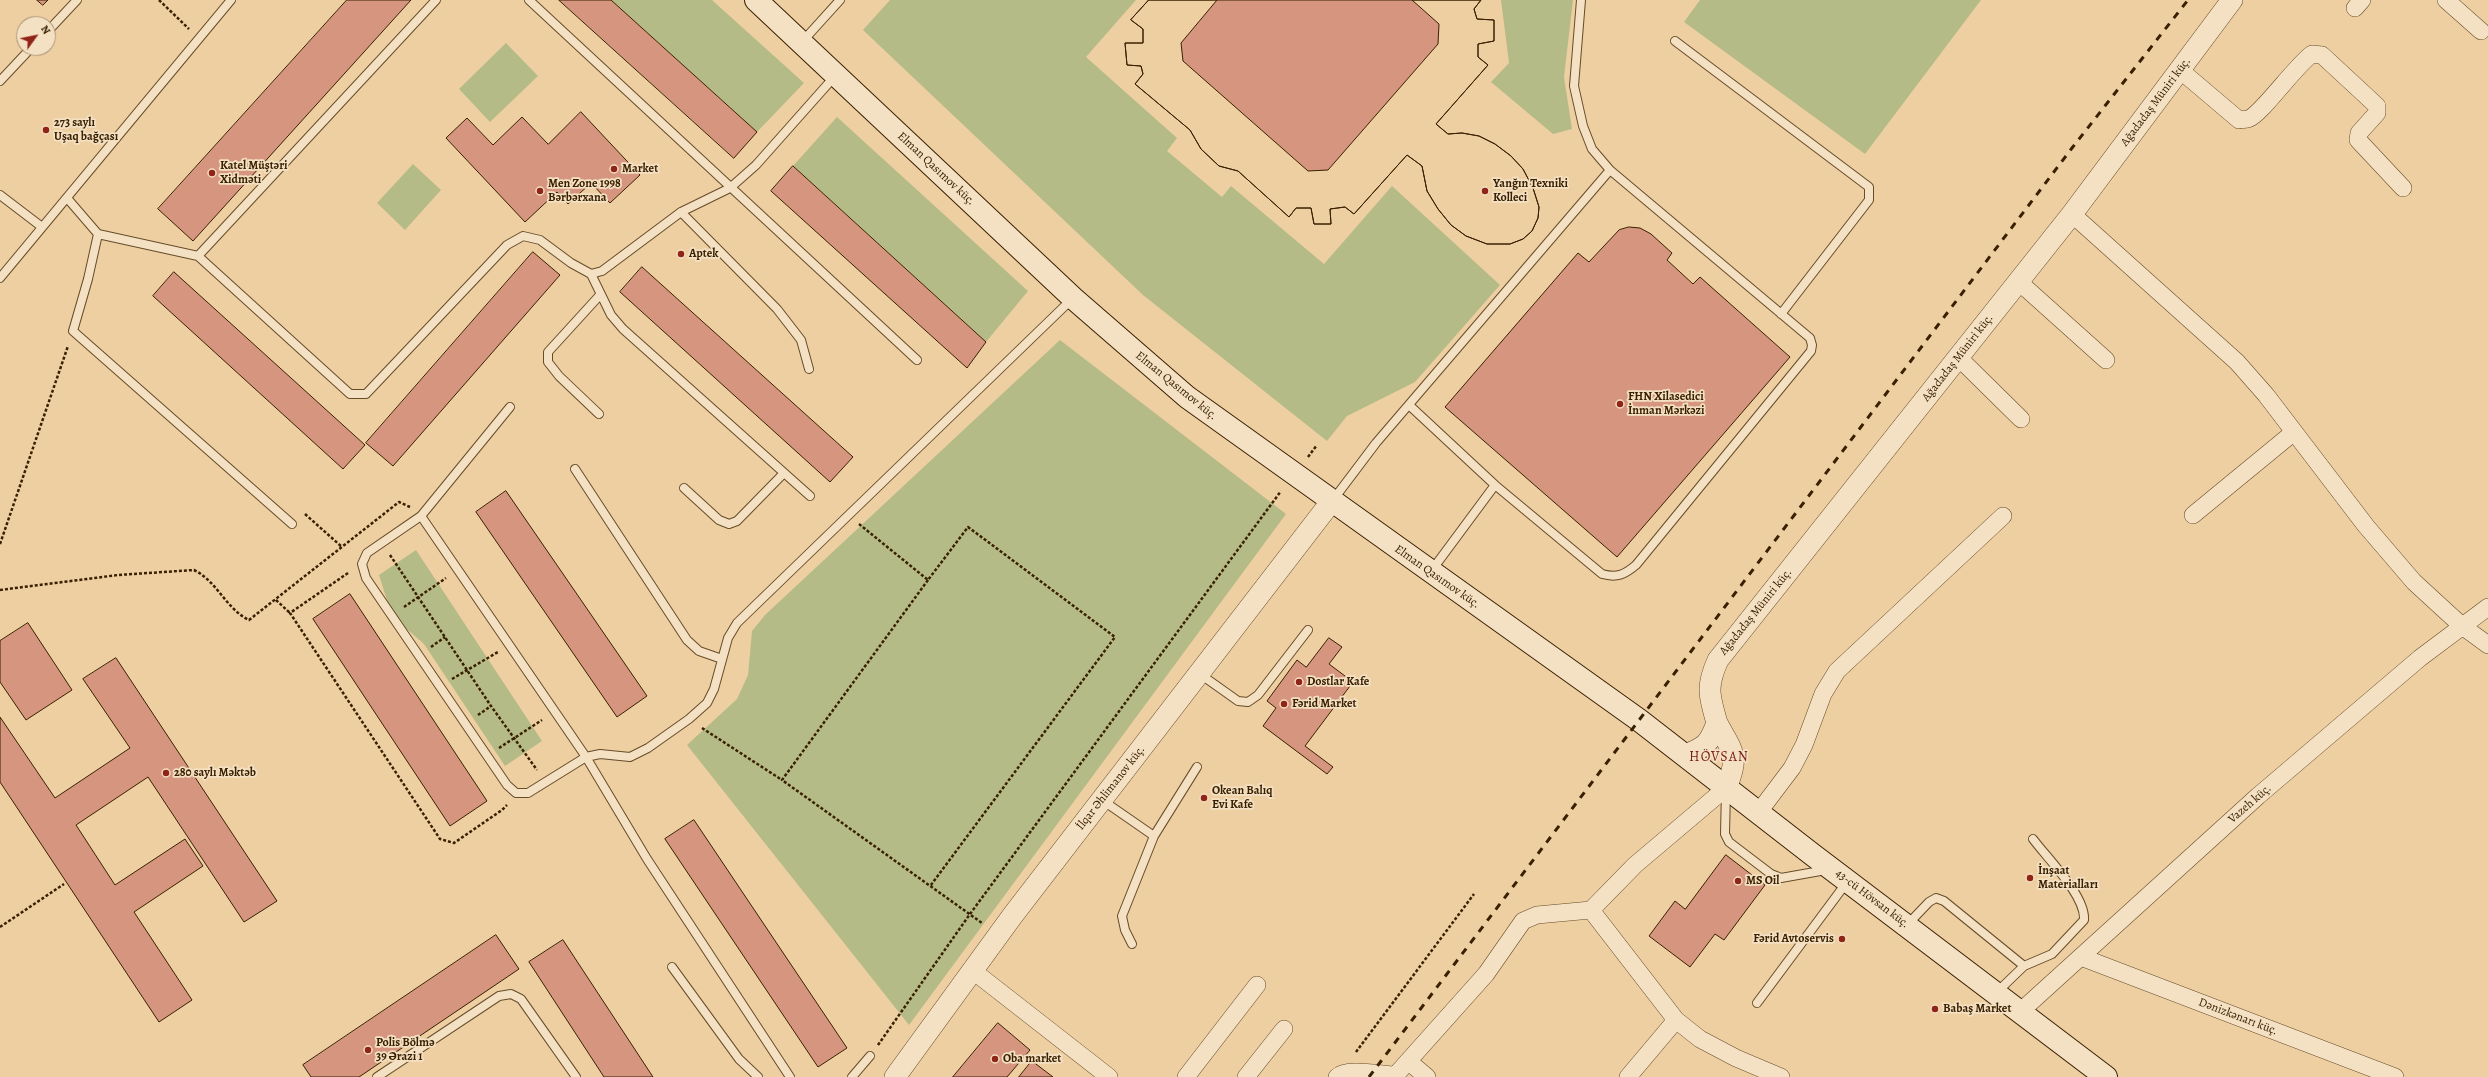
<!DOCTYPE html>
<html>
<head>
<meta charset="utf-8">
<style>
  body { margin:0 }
  #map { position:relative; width:2488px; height:1077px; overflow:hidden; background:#eecfa2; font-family:Alegreya,serif }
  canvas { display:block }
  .north { position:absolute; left:16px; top:16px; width:40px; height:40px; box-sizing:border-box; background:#f4e0c3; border:1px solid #a99375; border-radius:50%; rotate:57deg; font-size:11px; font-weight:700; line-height:16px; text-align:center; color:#392000 }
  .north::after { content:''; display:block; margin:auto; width:14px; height:18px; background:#8f2418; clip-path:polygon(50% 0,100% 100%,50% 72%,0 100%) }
</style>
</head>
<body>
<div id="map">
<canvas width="2488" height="1077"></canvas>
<div class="north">N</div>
</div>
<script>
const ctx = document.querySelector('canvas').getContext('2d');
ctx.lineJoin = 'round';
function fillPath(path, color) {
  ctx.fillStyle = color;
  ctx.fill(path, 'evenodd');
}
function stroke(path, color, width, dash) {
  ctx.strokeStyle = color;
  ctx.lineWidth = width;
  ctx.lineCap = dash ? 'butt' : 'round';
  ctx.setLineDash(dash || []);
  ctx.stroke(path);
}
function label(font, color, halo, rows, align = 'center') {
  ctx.font = font + ' Alegreya,serif';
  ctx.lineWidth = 3.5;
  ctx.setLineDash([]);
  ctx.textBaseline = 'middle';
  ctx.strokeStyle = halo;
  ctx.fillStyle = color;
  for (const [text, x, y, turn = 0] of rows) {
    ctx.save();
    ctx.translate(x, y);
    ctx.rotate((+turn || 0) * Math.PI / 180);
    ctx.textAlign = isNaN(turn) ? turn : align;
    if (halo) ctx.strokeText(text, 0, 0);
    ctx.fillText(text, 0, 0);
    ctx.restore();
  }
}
fillPath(new Path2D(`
  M611,0H712L804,83L757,132Z
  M890,0H1136L1086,57L1177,138L1167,151L1222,197L1231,186L1324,264L1392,186L1500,285L1415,382L1347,416L1327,441L1143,295L863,30Z
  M1501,0H1573L1564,77L1572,129L1553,134L1491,82L1509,63Z
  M1700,0H1981L1865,154L1684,22Z
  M506,43L538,76L490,122L459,89Z
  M837,117L1028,291L986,342L793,166Z
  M413,164L441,190L405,230L377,203Z
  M1060,340L1286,514L909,1025L687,745L737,699L748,675L752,631L765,615Z
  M416,550L542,741L505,766L424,644L392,616L379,575Z`), '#b5bb87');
const building = new Path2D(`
  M37,0H48L43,5Z
  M347,0H411L193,241L158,209Z
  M559,0H611L757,132L734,158Z
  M1149,0H1217L1181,43L1183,61L1308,171L1328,170L1438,44L1439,24L1412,0H1481L1474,9L1477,19L1494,20V41L1478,44V57L1488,65L1436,124L1448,134L1462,133L1479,136L1495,144L1511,156L1523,169L1533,188L1539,207L1538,218L1532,231L1523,239L1510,244H1487L1466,236L1451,225L1438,209L1427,191L1422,166L1407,155L1354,214L1345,207L1330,209L1331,224H1314L1311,208H1296L1289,217L1238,171L1219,166L1201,149L1190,130L1135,84L1143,74L1141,66L1127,65L1125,43H1143V29L1131,20Z
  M1149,0H1481L1474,9L1477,19L1494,20V41L1478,44V57L1488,65L1436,124L1448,134L1462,133L1479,136L1495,144L1511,156L1523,169L1533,188L1539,207L1538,218L1532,231L1523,239L1510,244H1487L1466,236L1451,225L1438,209L1427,191L1422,166L1407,155L1354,214L1345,207L1330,209L1331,224H1314L1311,208H1296L1289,217L1238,171L1219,166L1201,149L1190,130L1135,84L1143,74L1141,66L1127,65L1125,43H1143V29L1131,20Z
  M581,112L640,175L610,203L591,183L568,204L557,192L525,222L446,138L467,118L493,145L522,117L548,144Z
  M793,166L986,342L967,368L771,191Z
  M1629,227L1640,228L1651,234L1672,253L1667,260L1693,284L1700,277L1790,357L1617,557L1445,407L1578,253L1589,262L1619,230Z
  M533,252L560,275L393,466L366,443Z
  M642,267L853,457L830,482L620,292Z
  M174,272L365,445L343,469L153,296Z
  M506,491L647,696L617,717L476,512Z
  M350,594L487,801L450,826L313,619Z
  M28,623L72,690L26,720L0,682V641Z
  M1329,638L1342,647L1329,664L1353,682L1305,746L1333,767L1327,774L1263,726L1276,708L1267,701L1297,660L1306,667Z
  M116,658L277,901L244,922L148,777L76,825L115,885L185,839L203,866L134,912L192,1000L159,1022L0,782V717L55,798L130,748L83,679Z
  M694,820L847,1048L818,1067L665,839Z
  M1726,855L1765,885L1724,940L1715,934L1690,967L1649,936L1675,901L1685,909Z
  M496,935L519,969L359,1077H311L303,1065Z
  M563,940L653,1077H604L529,962Z
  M998,1023L1030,1050L1007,1077H953Z
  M1032,1061L1053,1077H1019Z`);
fillPath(building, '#d6957f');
stroke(building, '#392000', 1);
const service = new Path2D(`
  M529,0L917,360
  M48,31L77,0
  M1675,41L1869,187V200L1781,314
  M802,42L840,0
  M0,81L31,48
  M0,195L42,227
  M67,198L98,234L88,279L73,331L292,524
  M681,212L777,309L801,340L809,369
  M98,234L198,256L350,394H366L507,245L523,236L540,240L571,263L591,274L611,315L623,329L810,496
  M198,256L436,0
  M591,274L602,271L681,212L730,188L756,165L835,76
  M0,278L231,0
  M1409,405L1495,485L1602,574C1617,578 1624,575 1636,565L1811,351L1812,345L1810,338L1610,170
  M599,414L559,376L548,362V352L600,295
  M575,469L687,640L699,651L722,659
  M684,488L719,520L729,524L737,521L784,473
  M1333,500L1376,443L1610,170L1592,149L1583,126L1574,86L1581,0
  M421,516L510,407
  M1432,570L1495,485
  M1200,674L1238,701L1248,702L1258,695L1308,630
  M1726,790L1725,834L1729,842L1771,874L1781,878L1826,870
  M1102,800L1154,836
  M1907,925L1929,902L1936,898L1944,901L2024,966
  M1132,944L1125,930L1122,916L1154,836L1197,767
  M672,967L739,1059L758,1077
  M1997,992L2024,966L2052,954L2084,920C2086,896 2047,858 2033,839
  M1757,1003L1847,882
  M377,1077L499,996L511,994L521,999L576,1077
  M790,1077L647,859L586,757L421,516L367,553L362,564L366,578L507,785L516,793H528L586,757L600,754L630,757L648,748L689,719L707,703L714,689L728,638L737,623L1072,299
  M852,1077L870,1056`);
const minor = new Path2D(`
  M2446,0L2481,31
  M2355,8L2362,0
  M2180,70L2239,120C2242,119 2246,120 2248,119C2261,115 2295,66 2312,54L2322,55L2377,106V113L2359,133L2358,140L2403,188
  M2072,214L2237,362L2266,395L2366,526L2414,582L2462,626L2488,645
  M2019,282L2106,360
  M1959,358L2021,419
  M2193,515L2294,432
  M1758,813L1792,768L1804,745L1823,694L1837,671L2003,516
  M1591,910L1676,1020L1700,1039L1736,1058L1781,1077
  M2081,957L2395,1077
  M972,970L1109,1077
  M2021,1011L2258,796L2420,658L2488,607
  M1408,1061L1427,1077
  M1186,1077L1257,985
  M1246,1077L1284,1029
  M1337,1077C1347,1067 1381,1075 1396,1075
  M1394,1077L1486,974L1523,921L1537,915L1591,910L1635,865L1726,788
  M1628,1077L1676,1020`);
const tertiary = new Path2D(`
  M1717,723C1709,696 1706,686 1718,660L2072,214L2232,0
  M1685,755C1706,747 1709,744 1717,723C1733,753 1740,755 1726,788
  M895,1077L1013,915L1331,502`);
const secondary = new Path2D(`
  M756,0L1073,298L1187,397L1639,720L1813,855L2106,1077`);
stroke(service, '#664c28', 10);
stroke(minor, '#664c28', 18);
stroke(tertiary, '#664c28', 22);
stroke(secondary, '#392000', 24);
stroke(new Path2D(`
  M159,0L189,29
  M1308,457L1317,445
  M305,514L342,547
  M859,524L928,580L968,527L1115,637L931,885
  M0,544L68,346
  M390,555L491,706L537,770
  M348,573L290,613L440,839L454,843L502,810L507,805
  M928,580L782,780L982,923
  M0,590L118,575L194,570C217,581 226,609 249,620L399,502L410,507
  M276,600L290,613
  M404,607L446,578
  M431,647L445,637
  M452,679L498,652
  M478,715L491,706
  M702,728L782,780
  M499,748L542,720
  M0,927L64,884
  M878,1045L970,914L1281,491
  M1356,1052L1474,894`), '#392000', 2.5, [3, 2]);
stroke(service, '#f4e0c3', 8);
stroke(minor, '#f4e0c3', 17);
stroke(tertiary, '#f4e0c3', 21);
stroke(secondary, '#f4e0c3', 22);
stroke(new Path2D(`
  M1369,1077L2072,148L2188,0`), '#392000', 3, [7, 7]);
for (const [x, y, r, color] of [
  [46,130,4,"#8f2418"],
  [614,169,4,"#8f2418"],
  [212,173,4,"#8f2418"],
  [540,191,4,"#8f2418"],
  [1485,191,4,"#8f2418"],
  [681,254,4,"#8f2418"],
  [1620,404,4,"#8f2418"],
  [1299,682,4,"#8f2418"],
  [1284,704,4,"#8f2418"],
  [166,773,4,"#8f2418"],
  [1204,798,4,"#8f2418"],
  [2030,878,4,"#8f2418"],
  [1738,881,4,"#8f2418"],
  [1842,939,4,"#8f2418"],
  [1935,1009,4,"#8f2418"],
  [368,1050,4,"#8f2418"],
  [995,1059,4,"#8f2418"]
]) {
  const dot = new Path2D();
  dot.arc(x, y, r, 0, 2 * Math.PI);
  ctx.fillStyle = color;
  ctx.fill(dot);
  stroke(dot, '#f4e0c3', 1.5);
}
label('12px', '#392000', '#f4e0c3', [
  ["Ağadadaş Müniri küç.",2156,102,-53],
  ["Elman Qasımov küç.",936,169,43],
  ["Ağadadaş Müniri küç.",1958,358,-52],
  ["Elman Qasımov küç.",1176,386,39],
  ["Elman Qasımov küç.",1437,577,35],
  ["Ağadadaş Müniri küç.",1756,612,-51],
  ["İlqar Əhlimanov küç.",1111,788,-52],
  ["Vazeh küç.",2250,804,-41],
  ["43-cü Hövsan küç.",1872,899,37],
  ["Dənizkənarı küç.",2238,1017,21]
]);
label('bold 12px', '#392000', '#f4e0c3', [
  ["273 saylı",54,123],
  ["Uşaq bağçası",54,137],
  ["Katel Müştəri",220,166],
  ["Xidməti",220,180],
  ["Market",622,169],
  ["Men Zone 1998",548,184],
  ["Bərbərxana",548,198],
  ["Yanğın Texniki",1493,184],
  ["Kolleci",1493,198],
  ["Aptek",689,254],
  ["FHN Xilasedici",1628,397],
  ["İnman Mərkəzi",1628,411],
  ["Dostlar Kafe",1307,682],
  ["Fərid Market",1292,704],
  ["280 saylı Məktəb",174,773],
  ["Okean Balıq",1212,791],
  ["Evi Kafe",1212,805],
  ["İnşaat",2038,871],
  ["Materialları",2038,885],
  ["MS Oil",1746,881],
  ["Fərid Avtoservis",1834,939,"right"],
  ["Babaş Market",1943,1009],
  ["Polis Bölmə",376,1043],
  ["39 Ərazi 1",376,1057],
  ["Oba market",1003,1059]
], 'left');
ctx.letterSpacing = '1px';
label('14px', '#7a1f14', '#f4e0c3', [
  ["HÖVSAN",1719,758]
]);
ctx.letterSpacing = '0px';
</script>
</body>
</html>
